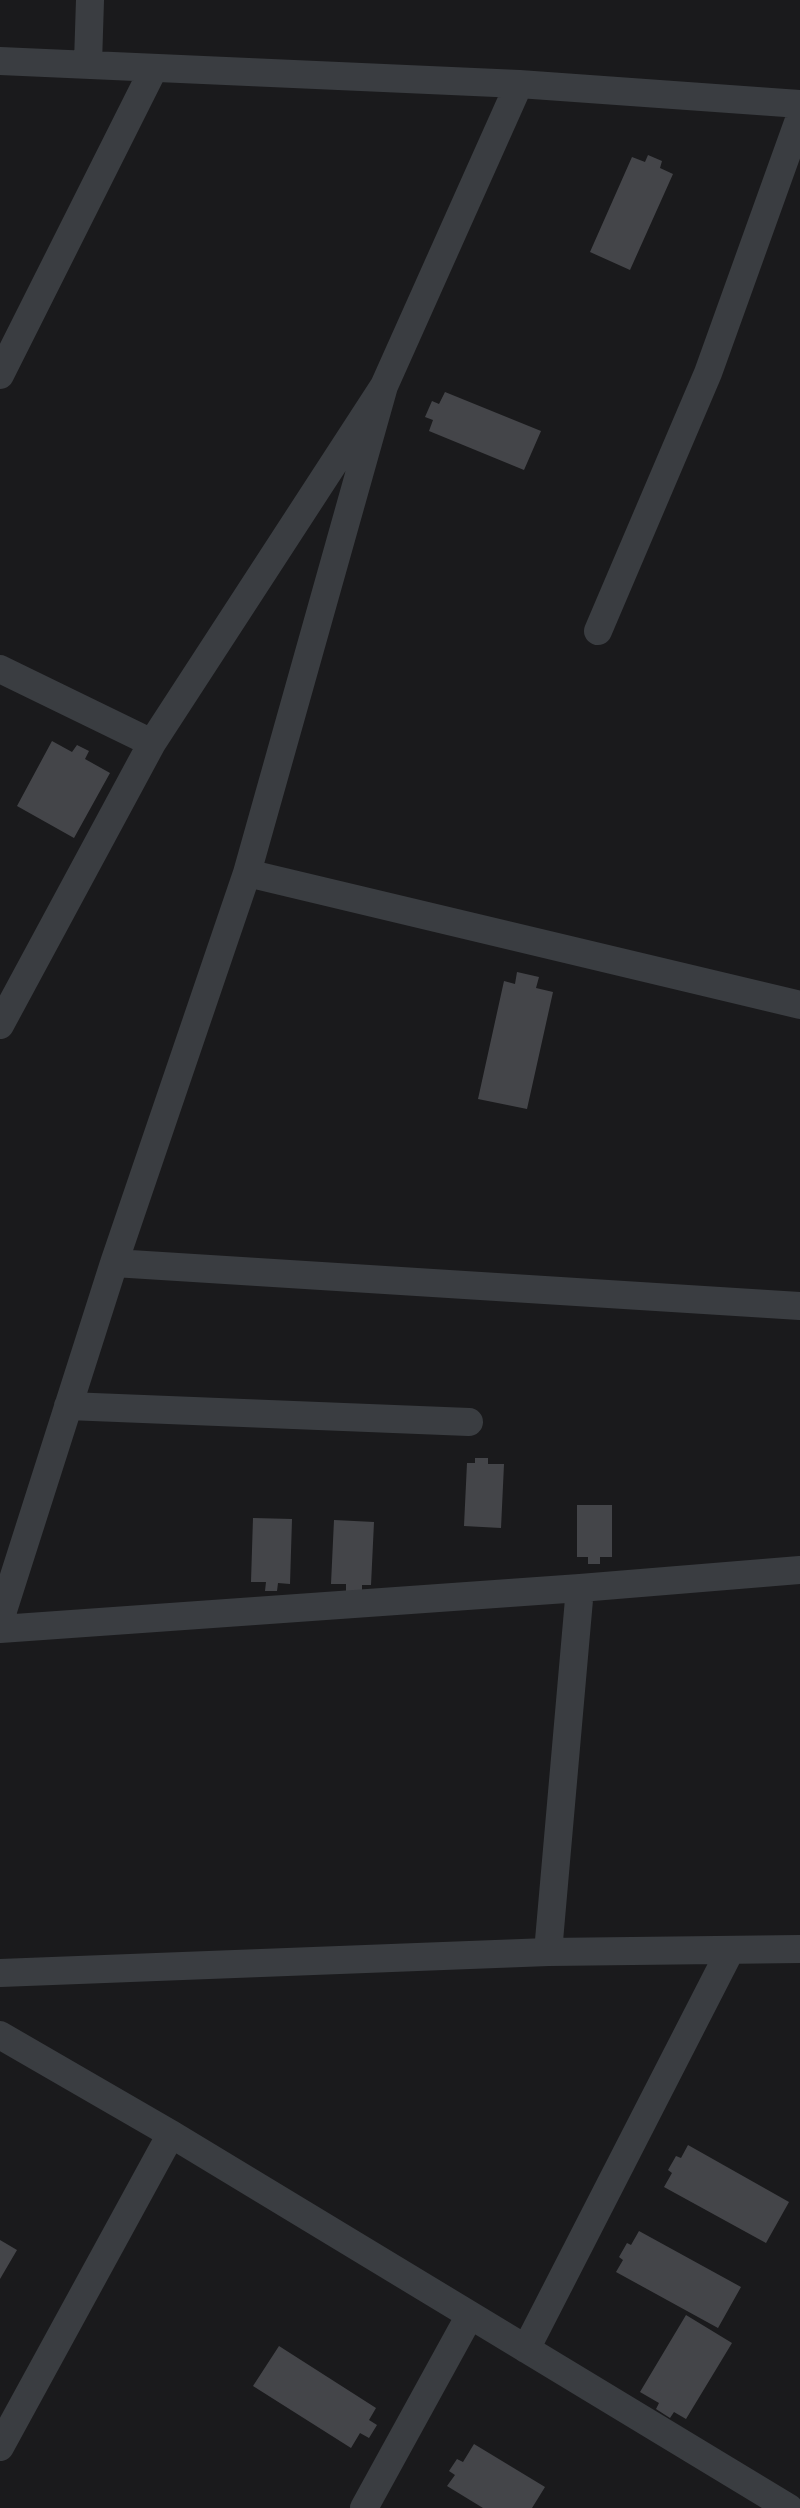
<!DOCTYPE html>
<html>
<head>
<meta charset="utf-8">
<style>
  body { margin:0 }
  canvas { display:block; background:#1a1a1c }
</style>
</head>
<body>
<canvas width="800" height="2508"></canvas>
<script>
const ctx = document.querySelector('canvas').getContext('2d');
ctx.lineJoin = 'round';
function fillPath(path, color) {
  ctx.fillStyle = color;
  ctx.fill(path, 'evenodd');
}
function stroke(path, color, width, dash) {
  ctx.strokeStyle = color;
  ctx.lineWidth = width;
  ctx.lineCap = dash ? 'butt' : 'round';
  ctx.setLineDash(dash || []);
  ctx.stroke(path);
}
fillPath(new Path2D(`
  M648,155L662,161L660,168L673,174L630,270L590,252L632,157L645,162Z
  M445,392L541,431L524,470L429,431L433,420L425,417L432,401L439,404Z
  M52,741L72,752L77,745L89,751L85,759L110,773L74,838L17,806Z
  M517,972L539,977L536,988L553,992L527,1109L478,1099L504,981L515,984Z
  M475,1458H488V1464H504L501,1528L464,1526L467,1463H475Z
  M577,1505H612V1557H600V1564H588V1557H577Z
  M253,1518L292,1519L290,1584L278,1583L277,1591H265L266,1582H251Z
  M334,1520L374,1522L371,1585H362V1592H346V1584H331Z
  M688,2145L789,2202L766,2243L664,2187L672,2173L668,2170L676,2156L681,2158Z
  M639,2231L741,2287L718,2328L616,2272L623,2260L619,2257L627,2243L631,2245Z
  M0,2240L17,2250L0,2279Z
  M686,2315L732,2343L686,2419L674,2412L670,2418L656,2409L659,2403L640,2392Z
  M279,2346L376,2408L369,2420L377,2425L369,2438L360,2433L351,2448L253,2386Z
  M474,2444L545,2487L532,2508H483L447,2486L455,2475L449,2471L457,2459L463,2462Z`), '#444549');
stroke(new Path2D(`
  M0,61L519,84L800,104
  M88,63L90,0
  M0,375L154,68
  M598,631L708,373L800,117
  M0,669L152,743
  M247,873L800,1005
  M0,1025L152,743L384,386L519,84
  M114,1263L800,1306
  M68,1406L469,1422
  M0,1620L114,1263L247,873L384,386
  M0,1629L580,1588L800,1570
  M548,1952L580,1588
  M0,1973L548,1952L800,1949
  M0,2035L171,2134L789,2508
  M526,2349L730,1951
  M0,2447L171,2134
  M364,2508L470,2315`), '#3a3d41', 28);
</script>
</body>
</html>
